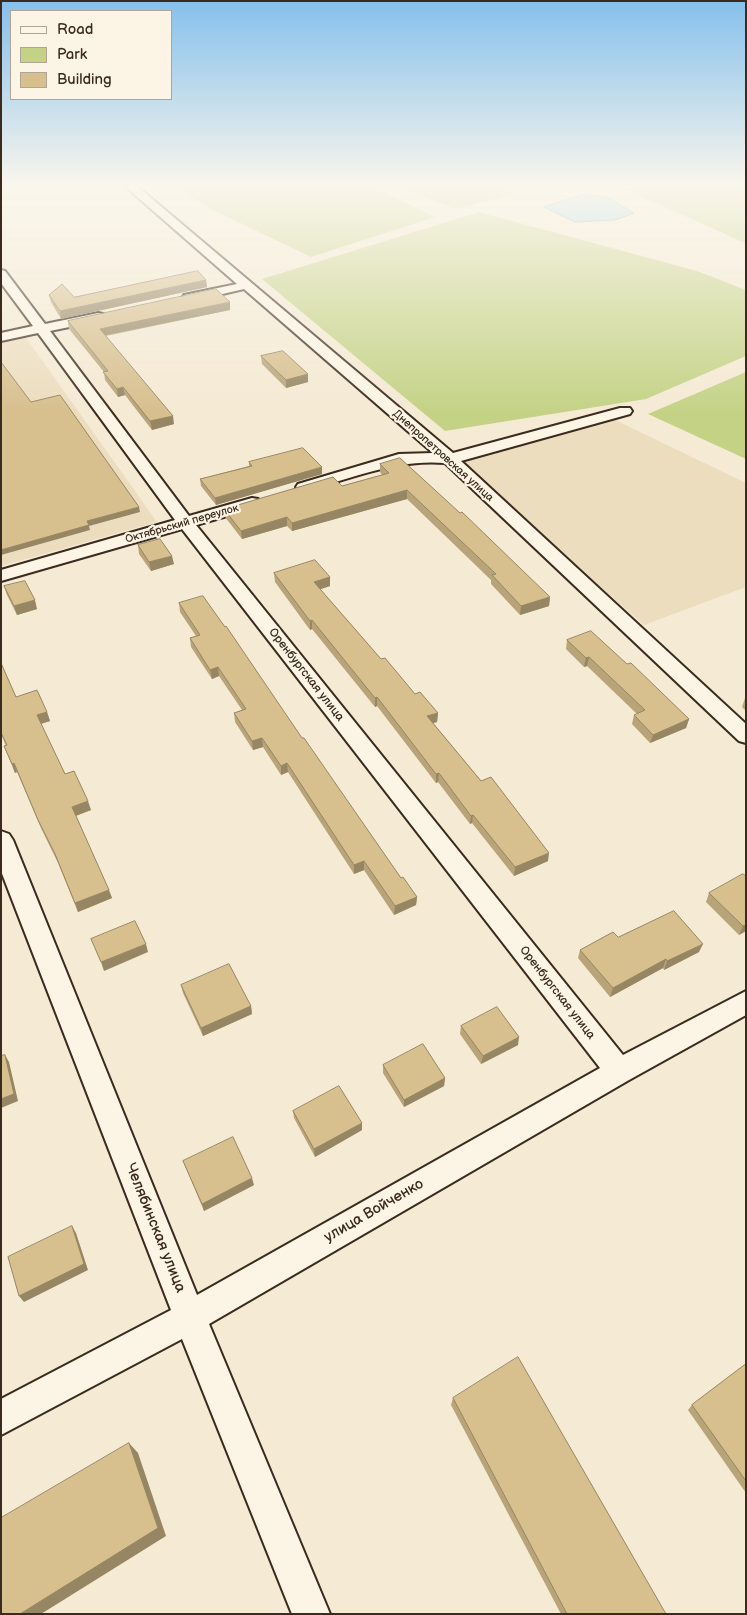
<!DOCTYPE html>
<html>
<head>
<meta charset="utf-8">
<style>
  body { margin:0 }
  #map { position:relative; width:747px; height:1615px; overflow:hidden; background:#f5ead4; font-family:"Balsamiq Sans",sans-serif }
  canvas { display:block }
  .frame { position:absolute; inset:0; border:2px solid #3b2a1e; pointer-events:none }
  .legend { position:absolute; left:10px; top:10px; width:162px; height:90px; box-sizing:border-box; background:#fcf5e5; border:1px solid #afa495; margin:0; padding:6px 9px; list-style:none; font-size:15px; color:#3b2a1e }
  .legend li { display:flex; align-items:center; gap:10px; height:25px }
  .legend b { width:25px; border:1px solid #afa495 }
</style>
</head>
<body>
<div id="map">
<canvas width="747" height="1615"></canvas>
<div class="frame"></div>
<ul class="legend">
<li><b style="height:6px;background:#fcf5e5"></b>Road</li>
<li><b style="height:14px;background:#c4d286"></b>Park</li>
<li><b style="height:14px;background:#d7bf8e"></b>Building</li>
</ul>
</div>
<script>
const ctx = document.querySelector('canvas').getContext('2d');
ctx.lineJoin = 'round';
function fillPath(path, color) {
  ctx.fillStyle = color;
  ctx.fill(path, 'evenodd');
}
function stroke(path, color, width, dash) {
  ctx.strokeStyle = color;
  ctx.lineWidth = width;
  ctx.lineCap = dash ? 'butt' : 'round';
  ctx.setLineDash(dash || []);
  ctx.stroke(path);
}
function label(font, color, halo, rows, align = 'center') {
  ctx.font = font + ' "Balsamiq Sans",sans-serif';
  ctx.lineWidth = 4.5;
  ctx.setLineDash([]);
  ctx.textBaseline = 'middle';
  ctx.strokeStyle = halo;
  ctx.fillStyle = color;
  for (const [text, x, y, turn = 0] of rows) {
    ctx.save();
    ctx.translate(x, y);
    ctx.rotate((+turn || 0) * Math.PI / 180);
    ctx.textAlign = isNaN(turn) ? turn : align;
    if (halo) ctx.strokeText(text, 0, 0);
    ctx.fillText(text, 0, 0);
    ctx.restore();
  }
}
fillPath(new Path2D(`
  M24,335L157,522L1,566V340Z
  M613,419L746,483V587L644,625L459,462Z`), '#ecddbf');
fillPath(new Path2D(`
  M176,187H373L435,217L311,257L211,209Z
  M397,187H498L516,194L455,209Z
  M620,187H746V243H745Z
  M479,212L697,271L746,290V356L646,399L445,431L262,279Z
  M746,372V459L648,414Z`), '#c4d286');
const water = new Path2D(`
  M585,194L607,197L634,213L615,220L575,222L544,207Z`);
fillPath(water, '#90d2f1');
stroke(water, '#6e8f9d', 1);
const minor = new Path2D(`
  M126,187H138L453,453L620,408H630L632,411L630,414L461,461L746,724V743L739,741L445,463C398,459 354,477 310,490H298L296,487L298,484L399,454L433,453L244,289L188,302L184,301L182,298L184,295L237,284Z
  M1,270L5,271L45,324L98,313L103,314L104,317L103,320L50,331L189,516L252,498L258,499L260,503L258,507L196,525L623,1055L746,991V1015L629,1080L209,1324L330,1614H292L182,1339L1,1435V1399L171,1310L1,871V831L9,834L13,840L197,1295L600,1068L182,529L1,581V570L175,520L38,333L1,341V333L33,326L1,283Z`);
stroke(minor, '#3b2a1e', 4);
fillPath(minor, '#fcf5e5');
fillPath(new Path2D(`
  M206,280L207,287L61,319L51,302L49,295L74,297Z
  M230,310L106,336L174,424L152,430L125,395L118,397L105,380L104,372L69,329L68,321Z
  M261,356L308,382L286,388L262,364Z
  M249,462L322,474L216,505L201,486L200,479L249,466Z
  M380,464L550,597L549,606L520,615L491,584V580L407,499L292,531L287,526L242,539L225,517L224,509L342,486L382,475L380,472Z
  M138,545L174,564L151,571L139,554Z
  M274,573L330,577V586L320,589L381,659L415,694L438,713L437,722L433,723L548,861L514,876L472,823L470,824L438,782L436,783L377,706L375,707L312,629L310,630L275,582Z
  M4,586L37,609L17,615L7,595Z
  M179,603L302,738L401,878L417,897L416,905L394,915L364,870L354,874L288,772L281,775L263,747L253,750L235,722L234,713L242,710L219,676L212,679L191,647L190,638L196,636L180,612Z
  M567,640L627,664L689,719L686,728L650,743L632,724L634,715L637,714L587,666L584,667L566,649Z
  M1,663L16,697L47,712L50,721L41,724L65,774L91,810L76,816L112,898L78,912L58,863L41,828L17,772L15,773L4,746H6L1,734Z
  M745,698H746V711L742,707Z
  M746,876V931L739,935L706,902L709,893Z
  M618,937L699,952L664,970L663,968L610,997L578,958L580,950Z
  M181,985L251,1006L252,1014L203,1036L183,993Z
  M461,1026L518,1045L481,1064L460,1034Z
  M383,1065L445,1078L444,1086L404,1107L383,1073Z
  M293,1111L362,1130L315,1157L294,1118Z
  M183,1161L254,1185L204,1211Z
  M746,1364V1493L688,1410L692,1405Z
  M453,1398L666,1614H561L451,1405Z`), '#b9a47a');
fillPath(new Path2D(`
  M206,280L207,287L61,319L60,311Z
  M230,302V310L101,336L100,329Z
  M308,374V382L286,388V380Z
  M123,387L125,395L118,397L117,389Z
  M173,416L174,424L152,430L150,421Z
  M322,467V474L216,505L215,498Z
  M407,490V499L292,531V523Z
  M139,507L140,512L89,526L90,530L1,555V550L87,521Z
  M287,517V526L242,539L241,531Z
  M172,556L174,564L151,571L149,562Z
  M330,577V586L315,591L314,582Z
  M550,597L549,606L520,615L521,606Z
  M35,600L37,609L17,615L14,606Z
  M312,620V629L310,630V621Z
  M589,657L587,666L584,667L586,658Z
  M218,667L219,676L212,679L210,670Z
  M377,697V706L375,707V698Z
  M47,712L50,721L40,724L37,715Z
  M438,713L437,722L427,725V716Z
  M689,719L686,728L650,743L653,735Z
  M262,738L263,747L253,750L252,741Z
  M14,763L17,772L15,773L12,764Z
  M287,763L288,772L281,775V766Z
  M439,773L438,782L436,783V774Z
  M88,801L91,810L75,816L72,807Z
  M473,815L472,823L470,824L471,816Z
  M549,853L548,861L514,876L515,867Z
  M364,861V870L354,874V865Z
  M109,890L112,898L78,912L75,903Z
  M417,897L416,905L394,915L395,906Z
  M746,925V931L739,935L743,926Z
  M146,944L148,952L104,971L101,962Z
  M703,944L699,952L664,970L667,961Z
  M666,959L663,968L610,997L613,988Z
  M251,1006L252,1014L203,1036L201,1028Z
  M519,1037L518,1045L481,1064L483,1056Z
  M5,1055L9,1062L18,1101L1,1108Z
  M445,1078L444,1086L404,1107V1100Z
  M362,1123V1130L315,1157L314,1149Z
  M252,1178L254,1185L204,1211L202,1204Z
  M72,1226L76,1233L88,1270L24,1302L19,1296Z
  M129,1443L138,1453L166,1536L41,1614H20Z`), '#968663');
const building = new Path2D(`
  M198,271L206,280L60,311L49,295L62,284L74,297Z
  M216,289L230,302L100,329L173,416L150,421L123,387L117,389L103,372L108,371L68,321Z
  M283,351L308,374L286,380L261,356Z
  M1,362L31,402L60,395L139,507L87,521L89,525L1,550Z
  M303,448L322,467L215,498L200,479L252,466L249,462Z
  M400,458L460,513L462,512L550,597L521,606L492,575L496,574L407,490L292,523L287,517L241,531L224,509L333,477L342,486L389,473L380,464Z
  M160,539L172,556L149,562L138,545Z
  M315,560L330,577L314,582L381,659L385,658L415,694L420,692L438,713L427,716L481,781L491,777L549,853L515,867L473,815L471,816L439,773L436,774L377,697L375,698L312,620L310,621L274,573Z
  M25,581L35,600L14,606L4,586Z
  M203,596L225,627L226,626L302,738H304L401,878L403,877L417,897L395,906L364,861L354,865L287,763L281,766L262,738L252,741L234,713L246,709L218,667L210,670L190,638L200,635L179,603Z
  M591,631L627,664L631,663L689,719L653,735L634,715L645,710L589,657L586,658L567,640Z
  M1,663L16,697L37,690L47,712L37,715L65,774L74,771L88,801L72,807L109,890L75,903L55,854L38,820L14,763L12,764L4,746L7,745L1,733Z
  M743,874L746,876V925L743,926L709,893Z
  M674,911L703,944L667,961L666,959L613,988L580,950L613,932L618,937Z
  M135,921L146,944L101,962L91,939Z
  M229,964L251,1006L201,1028L181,985Z
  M497,1007L519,1037L483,1056L461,1026Z
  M423,1044L445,1078L404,1100L383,1065Z
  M5,1055L14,1094L1,1099V1056Z
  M339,1086L362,1123L314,1149L293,1111Z
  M233,1137L252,1178L202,1204L183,1161Z
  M72,1226L84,1264L19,1296L8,1257Z
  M518,1357L666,1614H567L453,1398Z
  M746,1364V1481L692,1405Z
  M129,1443L158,1528L20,1614H1V1518Z`);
fillPath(building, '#d7bf8e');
stroke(building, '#968663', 1);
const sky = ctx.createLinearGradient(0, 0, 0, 413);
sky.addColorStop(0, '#85c0ec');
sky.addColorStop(0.45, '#faf6ec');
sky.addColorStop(1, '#faf6ec00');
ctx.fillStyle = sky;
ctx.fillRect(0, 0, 747, 413);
label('11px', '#3b2a1e', '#fcf5e5', [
  ["Днепропетровская улица",443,456,42],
  ["Октябрьский переулок",182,524,-16]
]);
label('12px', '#3b2a1e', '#fcf5e5', [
  ["Оренбургская улица",306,675,52],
  ["Оренбургская улица",557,993,52]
]);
label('15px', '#3b2a1e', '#fcf5e5', [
  ["улица Войченко",374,1211,-30],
  ["Челябинская улица",155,1228,68]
]);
</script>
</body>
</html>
